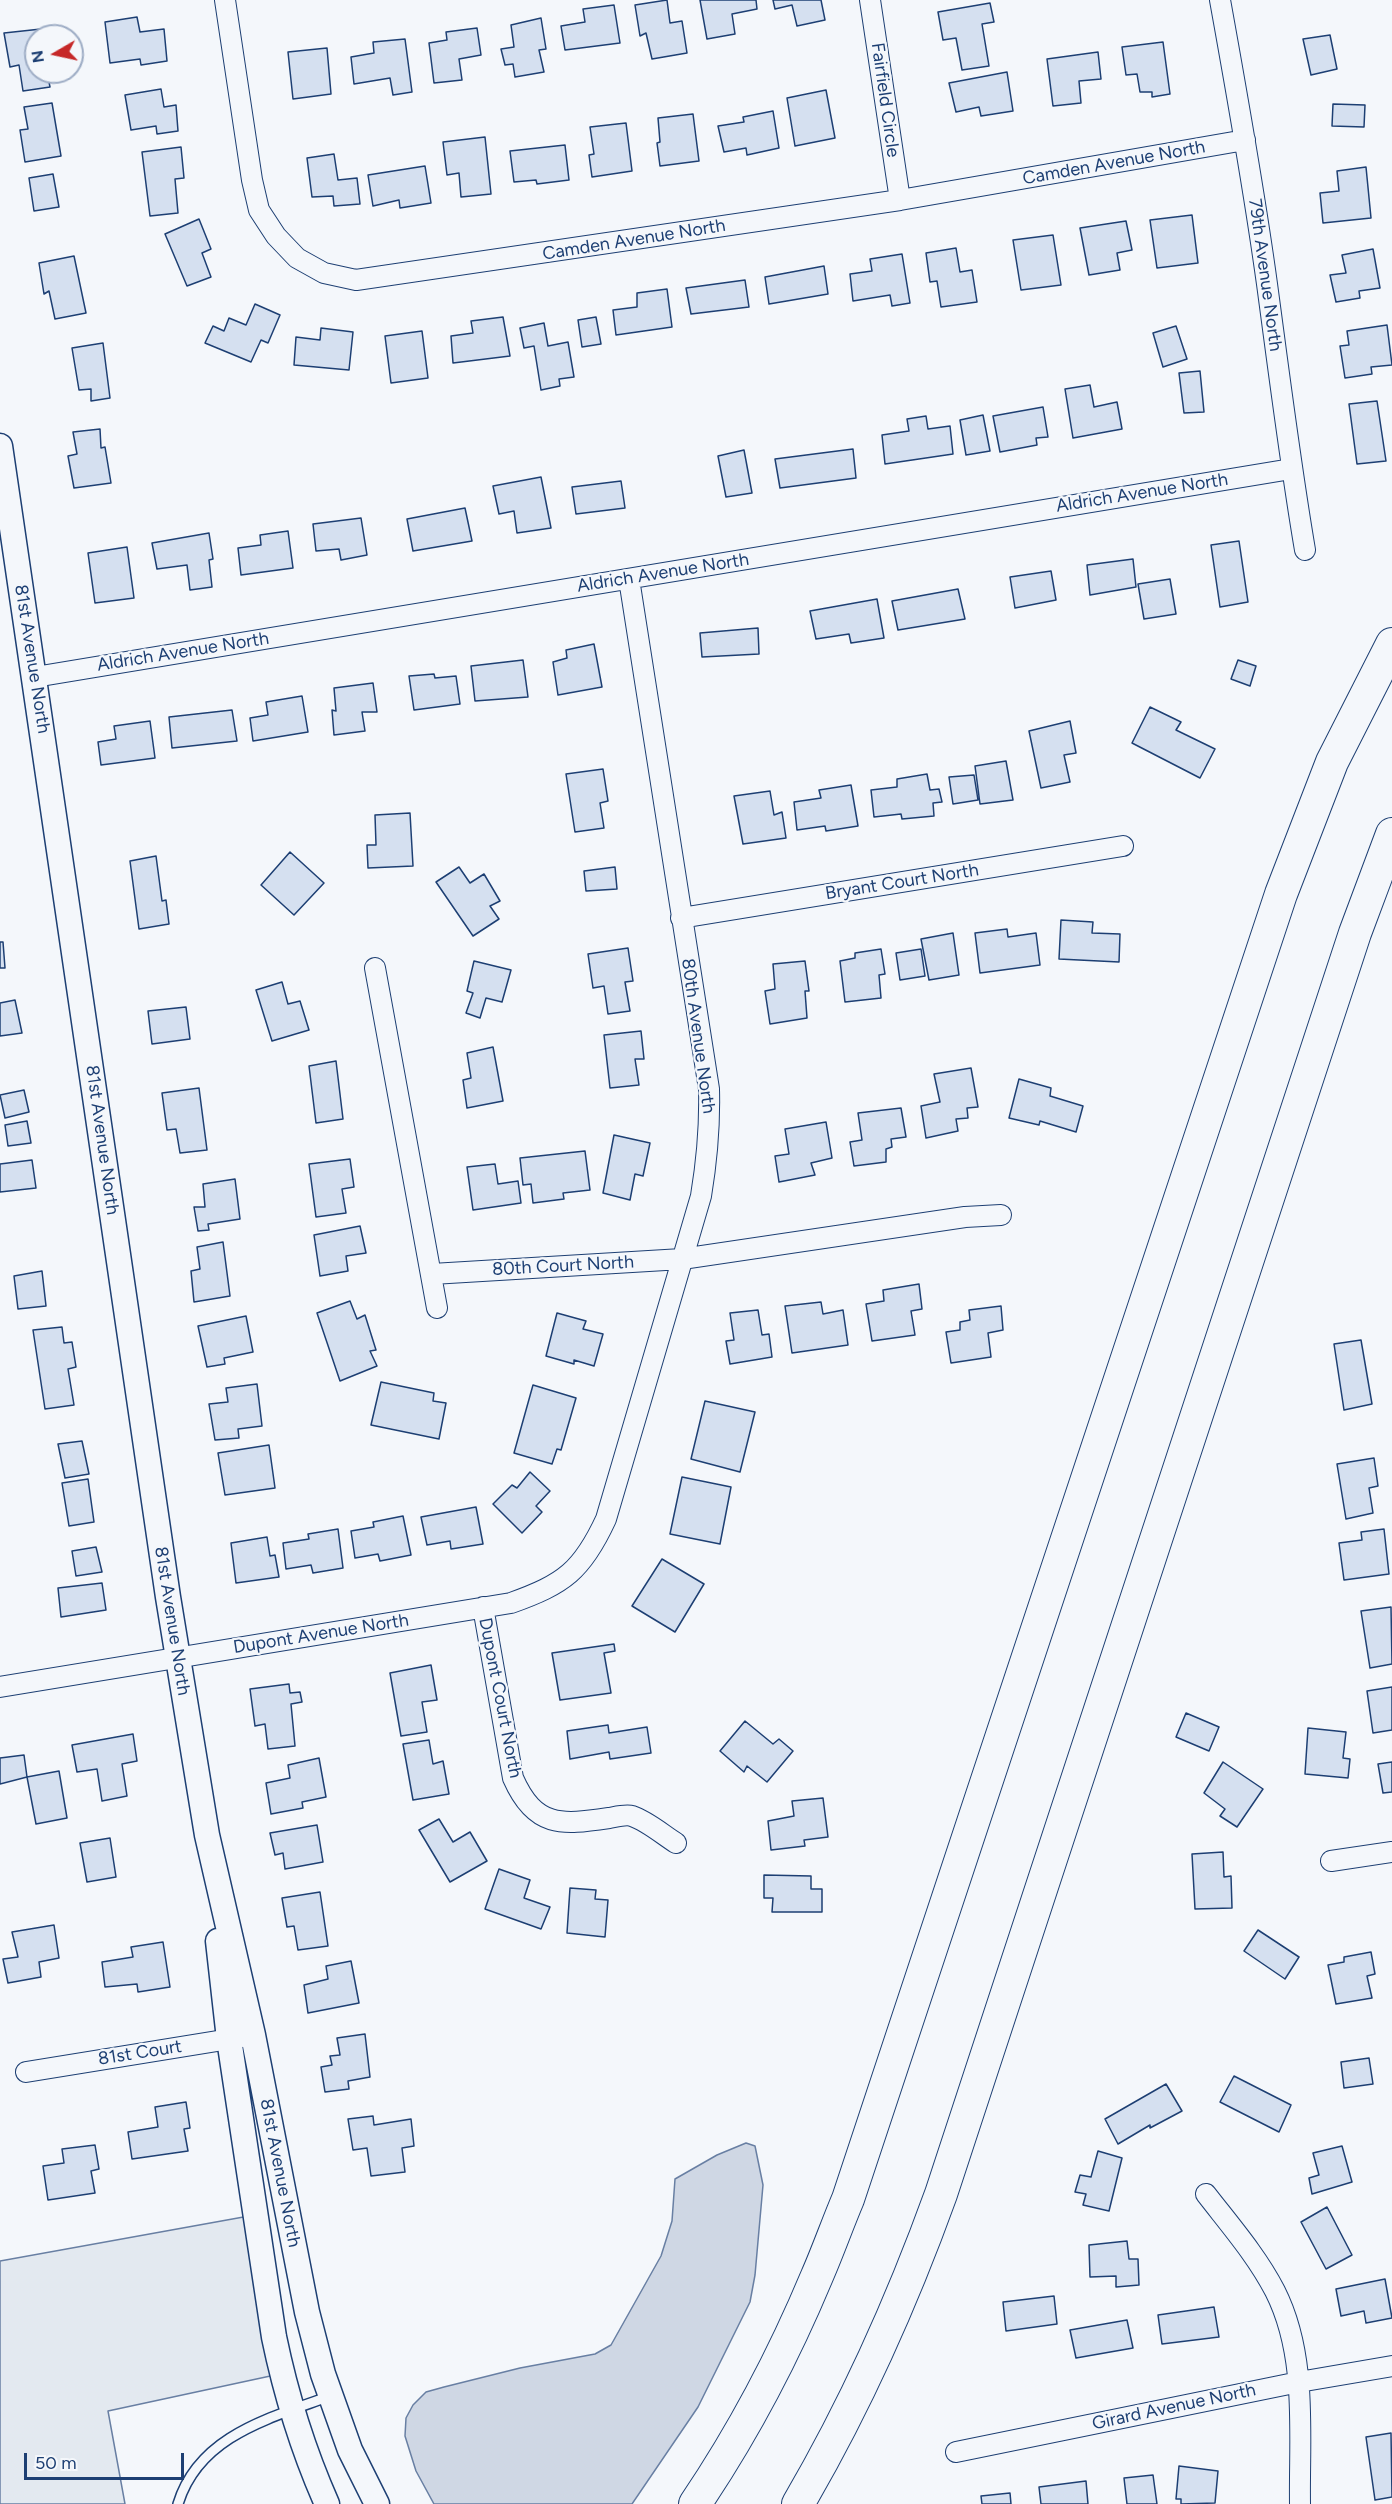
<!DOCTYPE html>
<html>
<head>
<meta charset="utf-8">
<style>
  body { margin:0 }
  #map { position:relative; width:1392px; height:2504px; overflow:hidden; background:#f4f7fb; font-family:Figtree,sans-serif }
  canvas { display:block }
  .north { position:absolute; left:24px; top:24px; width:60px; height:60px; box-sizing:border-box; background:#f4f7fb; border:2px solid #9eadc5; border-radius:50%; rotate:261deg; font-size:16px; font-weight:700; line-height:24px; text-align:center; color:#1d3f73 }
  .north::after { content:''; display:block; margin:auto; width:21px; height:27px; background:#c62828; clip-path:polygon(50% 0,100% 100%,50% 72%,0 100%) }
  .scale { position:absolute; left:24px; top:2453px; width:160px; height:27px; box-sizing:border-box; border:3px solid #1d3f73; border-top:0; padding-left:8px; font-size:18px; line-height:21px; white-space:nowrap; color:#1d3f73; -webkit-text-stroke:4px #f4f7fb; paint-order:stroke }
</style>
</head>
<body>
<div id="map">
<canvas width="1392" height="2504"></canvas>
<div class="north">N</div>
<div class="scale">50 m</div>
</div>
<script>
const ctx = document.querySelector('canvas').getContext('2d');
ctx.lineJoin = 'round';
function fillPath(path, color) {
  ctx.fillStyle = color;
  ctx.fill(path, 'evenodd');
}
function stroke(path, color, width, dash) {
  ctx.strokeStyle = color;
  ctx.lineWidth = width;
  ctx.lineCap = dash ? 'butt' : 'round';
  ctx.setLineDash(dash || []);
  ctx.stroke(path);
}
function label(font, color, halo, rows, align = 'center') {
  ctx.font = font + ' Figtree,sans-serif';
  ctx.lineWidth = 4.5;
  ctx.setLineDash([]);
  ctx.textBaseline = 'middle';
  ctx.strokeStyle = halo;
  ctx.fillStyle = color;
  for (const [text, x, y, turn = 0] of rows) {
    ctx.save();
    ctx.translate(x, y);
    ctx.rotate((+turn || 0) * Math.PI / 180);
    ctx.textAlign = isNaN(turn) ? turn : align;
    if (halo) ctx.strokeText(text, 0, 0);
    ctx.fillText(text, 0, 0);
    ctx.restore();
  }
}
const green = new Path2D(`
  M249,2216L275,2375L108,2411L125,2504H0V2261Z`);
fillPath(green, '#e3e9f0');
stroke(green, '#687fa3', 1.5);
const water = new Path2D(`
  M746,2143L755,2146L763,2185L755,2275L750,2302L698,2407L632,2504H434L416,2471L405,2436L406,2418L413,2405L426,2392L444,2387L520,2368L595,2354L611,2345L661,2256L672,2221L675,2179L717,2155Z`);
fillPath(water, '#cfd7e4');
stroke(water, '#687fa3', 1.5);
const building = new Path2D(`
  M667,0L670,23L682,21L687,53L652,59L646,33L640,36L635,5Z
  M700,0H756L757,9L732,14L735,34L707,39Z
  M773,0H821L825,20L797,26L792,5L775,9Z
  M990,3L994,22L982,24L989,66L962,70L956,38L943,40L938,12Z
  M614,5L620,43L565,50L561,26L585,22L583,9Z
  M137,17L140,32L164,29L167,61L141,65L140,59L110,63L105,22Z
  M541,18L546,49L539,50L544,72L515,77L513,64L505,65L501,49L514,47L511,25Z
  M477,28L481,55L459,59L462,80L434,83L429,43L447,40L446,32Z
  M41,29L42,36H36V72H47L50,87L23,91L19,65L10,67L4,33Z
  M1330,35L1337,69L1311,75L1303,39Z
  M405,39L412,92L393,95L390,78L354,84L351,57L374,53L373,42Z
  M1163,42L1170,94L1152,97V92H1140L1137,74L1126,75L1122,47Z
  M327,48L331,94L293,99L288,52Z
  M1098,52L1101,79L1079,81L1081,103L1053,106L1047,59Z
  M1007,72L1013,111L981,116L979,107L956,112L949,83Z
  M161,89L164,107L176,105L178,131L157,134L156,126L131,130L125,95Z
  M826,90L835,138L795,146L787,98Z
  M52,103L61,156L25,162L20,130L28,129L24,107Z
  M1333,104L1365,105L1364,127L1332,126Z
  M773,111L779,148L747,155L746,148L724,152L718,126L744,122L743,117Z
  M693,114L699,161L660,166L657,143L660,142L658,118Z
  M626,123L632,171L592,177L589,155L594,154L590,127Z
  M485,137L491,194L461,197L459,173L447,175L443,142Z
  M565,145L569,180L537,184L536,180L514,182L510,151Z
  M181,147L184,178L175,179L178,213L150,216L142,152Z
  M334,154L338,180L357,178L360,204L334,206L333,196L312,197L307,158Z
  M425,166L431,203L400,208L399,200L373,206L368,175Z
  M1366,167L1371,218L1323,223L1320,193L1339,191L1337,171Z
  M53,174L59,207L34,211L29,178Z
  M1192,215L1198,263L1157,268L1150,220Z
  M199,219L211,249L202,253L211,277L187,286L165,234Z
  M1126,221L1132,250L1117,253L1120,270L1089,275L1080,228Z
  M1053,235L1061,285L1021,290L1013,240Z
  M956,248L960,272L972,270L977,302L941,307L937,281L930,282L926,253Z
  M1373,249L1380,288L1359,291L1360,298L1336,302L1330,275L1346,273L1342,255Z
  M902,254L910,303L892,306L890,295L853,301L850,274L872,271L870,259Z
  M74,256L86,313L55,319L49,291L44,294L39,263Z
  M824,266L828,294L769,304L765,277Z
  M745,280L749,307L691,314L686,288Z
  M667,289L672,327L616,335L613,310L637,307V293Z
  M255,304L280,315L268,343L261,340L251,362L205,343L213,326L224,331L229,318L246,325Z
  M503,317L510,356L453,363L451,336L473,333L471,321Z
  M596,317L601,344L582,347L578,320Z
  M544,323L548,346L568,342L574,377L559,379L560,386L541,390L534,346L524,348L520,328Z
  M1387,325L1392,365L1371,367L1372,374L1345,378L1340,346L1349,345L1347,331Z
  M1176,326L1187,359L1163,367L1153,333Z
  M321,328L353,332L349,370L294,365L296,337L320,340Z
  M422,331L428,378L391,383L385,336Z
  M103,343L110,398L91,401V389L79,390L72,348Z
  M1200,371L1204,412L1184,413L1179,373Z
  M1090,385L1094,407L1117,402L1122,429L1073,438L1065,389Z
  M1377,401L1386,461L1357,464L1349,404Z
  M1043,407L1048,437L1036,438L1037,445L1000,452L993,416Z
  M983,415L990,451L966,455L960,420Z
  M926,416L928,429L950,426L953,454L885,464L882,435L909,431L907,419Z
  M100,429L101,448L105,447L111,483L74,488L68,456L77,454L73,432Z
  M853,449L856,478L780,488L775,459Z
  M744,450L752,493L726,497L718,456Z
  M541,477L551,528L517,533L514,511L499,514L493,486Z
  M621,481L625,508L576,514L572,487Z
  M465,508L472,541L413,551L407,519Z
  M361,518L367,555L341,560L339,549L316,551L313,524Z
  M288,531L293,568L241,575L238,548L261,545L260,535Z
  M209,533L213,559L209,560L212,587L190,590L187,565L157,569L152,543Z
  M1239,541L1248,602L1220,607L1211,545Z
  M127,547L134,598L95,603L88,553Z
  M1133,559L1136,587L1090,595L1087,565Z
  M1051,571L1056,600L1015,608L1010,577Z
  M1170,579L1176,614L1144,619L1138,584Z
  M958,589L965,619L898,630L892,601Z
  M877,599L884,638L851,643L849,634L816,639L810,611Z
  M758,628L759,654L702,657L700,633Z
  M594,644L602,687L558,695L553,662L567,658L566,650Z
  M523,660L528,697L475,701L471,666Z
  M1238,660L1256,666L1250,686L1231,679Z
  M434,674L435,678L456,676L460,704L414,710L409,676Z
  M373,683L377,712H362L365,731L334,735L332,710L336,711L334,688Z
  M302,696L308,732L253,741L250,718L268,715L266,702Z
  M1150,707L1181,722L1176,730L1215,749L1200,778L1132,743Z
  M232,710L237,741L172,748L169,717Z
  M150,721L155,758L101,765L98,742L116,739L114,726Z
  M1070,721L1076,753L1064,755L1070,782L1041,788L1029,731Z
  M1006,761L1013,800L980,804L975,766Z
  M603,769L608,801L600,803L604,828L575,832L566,774Z
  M927,774L930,790L939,789L942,802L933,803L934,816L902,819L901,814L874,817L871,790L897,787V779Z
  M974,775L978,800L953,804L949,777Z
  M851,785L858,826L826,831L825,826L797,830L794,802L821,798L819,790Z
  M770,791L774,815L782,812L786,838L743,844L734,796Z
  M410,813L413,866L368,868L367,845H376L375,815Z
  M290,852L324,883L294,915L261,885Z
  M156,856L162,901L166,900L169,924L139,929L130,861Z
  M459,867L470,883L484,874L500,901L490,906L499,919L473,936L436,882Z
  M615,867L617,889L586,891L584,871Z
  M1061,920L1093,922L1092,933L1120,934L1119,962L1059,959Z
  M1007,929L1008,937L1036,933L1040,965L980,973L975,933Z
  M953,933L959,975L929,980L921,939Z
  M0,942H3L5,968H0Z
  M628,948L633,981L625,982L630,1011L608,1014L604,986L593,988L588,954Z
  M881,949L885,974L879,975L881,998L845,1002L840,961L855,958V953Z
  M921,949L925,976L900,980L896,953Z
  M474,961L511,970L502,1002L486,998L480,1018L466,1013L473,993L467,991Z
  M805,961L809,991H805L807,1018L770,1024L765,991L775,989L773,964Z
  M282,982L288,1004L300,1001L309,1030L272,1041L256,990Z
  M15,1000L22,1033L0,1036V1003Z
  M186,1007L190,1039L152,1044L148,1011Z
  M641,1031L644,1059H635L639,1085L610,1088L604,1035Z
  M493,1047L503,1101L467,1108L463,1080L471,1078L467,1053Z
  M336,1061L343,1119L316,1123L309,1066Z
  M971,1068L978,1107L967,1108L968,1118L956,1119L958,1131L926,1138L921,1106L940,1102L934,1074Z
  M1019,1079L1051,1088L1050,1096L1083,1106L1076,1132L1040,1121L1039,1125L1009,1118Z
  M199,1088L207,1150L180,1153L176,1129L167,1130L162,1093Z
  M24,1090L29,1112L5,1118L0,1095Z
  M901,1108L906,1137L891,1139L892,1147L886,1149V1162L854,1166L850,1142L862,1140L858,1113Z
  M27,1121L31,1143L8,1146L5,1125Z
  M826,1122L832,1158L811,1163L815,1175L779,1182L775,1156L789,1154L785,1129Z
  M614,1135L650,1143L643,1176L635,1174L630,1200L603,1193Z
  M585,1151L590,1190L563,1193L564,1199L533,1203L531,1184L523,1185L520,1158Z
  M350,1159L354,1187L342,1189L346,1213L316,1217L309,1164Z
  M32,1160L36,1188L0,1192V1164Z
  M495,1164L498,1184L518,1181L521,1203L473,1210L467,1167Z
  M235,1179L240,1219L208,1224L209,1230L198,1231L194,1207H205L203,1184Z
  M360,1226L366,1253L346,1256L348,1271L320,1276L314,1235Z
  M223,1242L230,1296L194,1302L191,1271L200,1269L197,1247Z
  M42,1271L46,1306L18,1309L14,1276Z
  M919,1284L922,1309L911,1311L915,1335L872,1341L866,1304L884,1301L883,1290Z
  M350,1301L357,1319L365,1315L376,1350L370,1351L377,1366L340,1381L317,1313Z
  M821,1302L823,1314L843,1310L848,1345L792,1353L785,1306Z
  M1001,1306L1003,1330L988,1333L991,1357L951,1363L946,1332L960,1330V1322L970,1320L969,1310Z
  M758,1310L762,1335L769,1334L772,1357L730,1364L726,1341L734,1340L730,1313Z
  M557,1313L586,1321L583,1329L603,1334L594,1366L574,1360V1364L546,1356Z
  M246,1316L253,1352L224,1358L225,1364L207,1367L198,1326Z
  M62,1327L64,1343L72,1342L76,1367L68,1369L74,1405L45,1409L33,1330Z
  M1361,1340L1372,1404L1344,1410L1334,1344Z
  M381,1382L434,1393L433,1401L446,1403L439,1439L371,1425Z
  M257,1384L262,1426L238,1429L239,1438L215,1440L209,1404L228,1402L226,1388Z
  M533,1385L576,1398L561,1450L557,1449L552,1464L514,1453Z
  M705,1401L755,1412L740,1472L691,1459Z
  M82,1441L89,1474L65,1478L58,1444Z
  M269,1445L275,1488L225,1495L218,1453Z
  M1374,1458L1378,1486L1369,1488L1373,1513L1346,1519L1337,1464Z
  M530,1472L550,1491L536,1506L542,1512L522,1533L493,1504L512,1485L517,1488Z
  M682,1477L731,1487L720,1544L670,1534Z
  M88,1479L94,1522L69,1526L62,1483Z
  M476,1507L483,1544L451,1549L450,1541L427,1545L421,1517Z
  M403,1516L411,1555L380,1561L378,1554L355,1558L351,1531L374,1527L373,1522Z
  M338,1529L343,1568L313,1573L311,1565L286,1569L283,1543L309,1539L308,1534Z
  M1384,1529L1389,1574L1344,1580L1339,1543L1362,1540L1361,1532Z
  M267,1537L270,1556L275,1555L279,1577L236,1583L231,1543Z
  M96,1547L102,1572L76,1576L72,1551Z
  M662,1559L704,1584L675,1632L632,1606Z
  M102,1583L106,1610L61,1617L58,1588Z
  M1391,1607L1392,1664L1370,1668L1361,1611Z
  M614,1644L615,1651L604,1653L611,1693L560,1700L552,1653Z
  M431,1665L437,1700L422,1702L427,1732L401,1736L390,1673Z
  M289,1684L290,1693L300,1692L302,1702L291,1704L295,1746L268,1749L265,1724L255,1726L250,1689Z
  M1392,1687V1730L1373,1733L1367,1691Z
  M1186,1713L1219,1727L1209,1751L1176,1737Z
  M745,1721L773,1744L779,1739L793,1751L767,1782L747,1766L744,1772L720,1751Z
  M608,1725L609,1733L647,1727L651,1753L610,1759L609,1752L570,1759L567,1731Z
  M1308,1728L1346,1732L1343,1758L1350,1759L1348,1778L1305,1774Z
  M133,1734L137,1761L122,1764L127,1796L102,1801L97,1769L77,1772L72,1745Z
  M429,1740L433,1764L443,1761L449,1794L413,1800L403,1744Z
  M24,1755L27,1777L0,1784V1758Z
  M319,1758L326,1797L302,1802L303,1808L271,1814L266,1783L290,1778L288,1765Z
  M1223,1762L1263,1789L1237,1827L1220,1816L1225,1809L1204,1793Z
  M1392,1762V1792L1383,1793L1378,1764Z
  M59,1771L67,1818L36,1824L27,1777Z
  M823,1798L828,1837L804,1840L805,1846L771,1850L768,1821L794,1816L792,1801Z
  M439,1819L453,1842L470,1832L487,1861L450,1882L419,1830Z
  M317,1825L323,1862L285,1869L283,1853L275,1855L270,1833Z
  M110,1838L116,1877L87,1882L80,1843Z
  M1223,1852L1224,1877L1231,1876L1232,1908L1195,1909L1192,1854Z
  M499,1869L530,1880L524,1898L550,1907L541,1929L485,1909Z
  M764,1875L811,1876V1889H822V1912H772L773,1898H764Z
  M570,1888L596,1890L595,1899L608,1900L605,1937L567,1933Z
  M320,1892L328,1946L298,1950L294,1926L287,1927L282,1898Z
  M54,1925L59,1958L39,1962L41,1977L8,1983L3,1959L18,1957L12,1932Z
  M1258,1930L1299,1957L1285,1979L1244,1951Z
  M163,1942L170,1987L138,1992L137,1984L105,1987L102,1962L133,1957L131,1947Z
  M1371,1952L1375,1974L1367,1976L1372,1998L1336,2004L1328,1965L1344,1962V1957Z
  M351,1961L359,2003L308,2013L304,1985L328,1979L326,1966Z
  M365,2034L370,2077L348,2081L349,2089L325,2092L321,2067L332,2065L330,2056L340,2055L337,2038Z
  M1369,2058L1373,2084L1344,2088L1341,2062Z
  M1234,2076L1291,2105L1279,2132L1220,2102Z
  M1166,2084L1182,2111L1150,2128V2125L1118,2144L1105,2119Z
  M186,2102L190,2128L184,2129L188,2151L132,2159L128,2132L158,2127L155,2107Z
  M373,2116L374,2125L411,2119L414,2146L402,2148L405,2172L371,2176L367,2148L353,2150L348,2119Z
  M95,2145L99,2169L91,2171L95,2193L48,2200L43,2166L64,2163L62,2149Z
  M1342,2146L1352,2182L1312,2194L1309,2178L1319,2175L1313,2153Z
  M1098,2151L1122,2158L1109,2211L1083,2205L1086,2194L1075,2192L1080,2175L1091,2177Z
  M1327,2207L1352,2255L1326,2269L1301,2222Z
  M1127,2241L1129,2259H1138L1139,2285L1116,2287V2276L1090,2277L1089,2245Z
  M1385,2279L1392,2318L1366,2323L1364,2311L1341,2316L1336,2289Z
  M1054,2296L1057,2324L1006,2331L1003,2302Z
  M1214,2307L1219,2337L1162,2344L1158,2315Z
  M1127,2320L1133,2348L1076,2358L1070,2330Z
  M1391,2433L1392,2497L1375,2500L1366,2437Z
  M1179,2466L1218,2471L1215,2503L1181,2504V2499H1176Z
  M1153,2475L1157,2504H1127L1124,2478Z
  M1086,2481L1088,2504H1041L1039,2487Z
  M1010,2493L1011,2504H982L981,2496Z`);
fillPath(building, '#d5e0f0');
stroke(building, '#1d3f73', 1.5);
const service = new Path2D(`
  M178,2504C199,2435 271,2418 330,2396`);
const minor = new Path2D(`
  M225,0L252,180L259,210L276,236L297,258L324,273L356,280L900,200L1245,140
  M870,0L900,200
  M1220,0C1237,94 1254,189 1267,284C1279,373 1290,462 1305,550
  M35,677L1291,469
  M681,918L1123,846
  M375,968L437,1308
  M432,1274L682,1259L965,1217L1001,1215
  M483,1607L513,1778C535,1828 561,1825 609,1818C615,1817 626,1814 632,1816C647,1821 662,1834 676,1843
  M0,1687L511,1603C564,1584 582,1571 606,1519L701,1196C707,1160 710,1126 709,1089L629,579
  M1331,1861L1392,1852
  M26,2072L242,2037
  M1206,2194C1230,2225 1257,2256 1275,2291C1308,2356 1299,2434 1300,2504
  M956,2452L1299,2382L1392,2366`);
const tertiary = new Path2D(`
  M0,446L168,1597L207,1835L253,2035L307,2312L323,2374L350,2450L377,2504
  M218,1941L229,2039L274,2337C286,2395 303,2450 327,2504`);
const trunk = new Path2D(`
  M695,2504C743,2433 784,2355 817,2276C828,2251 837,2225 848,2199L1281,894L1332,762L1392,644
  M798,2504C856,2405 902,2302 941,2194L1355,933L1392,834`);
stroke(service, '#1d3f73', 12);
stroke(minor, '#1d3f73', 22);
stroke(tertiary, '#1d3f73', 27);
stroke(trunk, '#1d3f73', 34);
stroke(service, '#f4f7fb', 9);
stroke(minor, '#f4f7fb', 20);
stroke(tertiary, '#f4f7fb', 24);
stroke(trunk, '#f4f7fb', 32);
label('18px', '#1d3f73', '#f4f7fb', [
  ["Fairfield Circle",885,100,82],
  ["Camden Avenue North",1114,163,-10],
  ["Camden Avenue North",634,240,-9],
  ["79th Avenue North",1265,275,82],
  ["Aldrich Avenue North",1142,493,-9],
  ["Aldrich Avenue North",663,573,-9],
  ["Aldrich Avenue North",183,652,-9],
  ["81st Avenue North",32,659,81],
  ["Bryant Court North",902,882,-9],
  ["80th Avenue North",698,1036,82],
  ["81st Avenue North",102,1140,82],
  ["80th Court North",563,1266,-3],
  ["81st Avenue North",172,1621,81],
  ["Dupont Avenue North",321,1634,-9],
  ["Dupont Court North",500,1698,79],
  ["81st Court",140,2053,-9],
  ["81st Avenue North",280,2173,79],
  ["Girard Avenue North",1174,2407,-12]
]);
</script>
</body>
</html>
